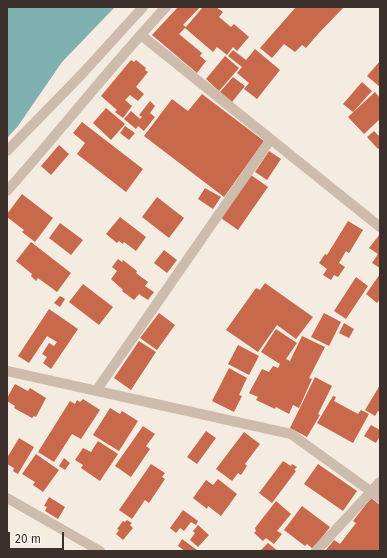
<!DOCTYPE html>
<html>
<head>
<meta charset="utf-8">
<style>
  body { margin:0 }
  #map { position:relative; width:387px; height:558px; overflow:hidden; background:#f4ebe1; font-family:"Fira Sans",sans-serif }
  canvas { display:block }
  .frame { position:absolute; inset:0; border:8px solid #3b302b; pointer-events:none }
  .scale { position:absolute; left:8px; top:532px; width:56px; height:18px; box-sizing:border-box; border:2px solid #3b302b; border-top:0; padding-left:5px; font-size:12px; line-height:14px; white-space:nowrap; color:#3b302b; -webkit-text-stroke:3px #fbf5ee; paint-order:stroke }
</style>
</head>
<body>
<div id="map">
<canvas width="387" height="558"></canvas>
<div class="frame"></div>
<div class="scale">20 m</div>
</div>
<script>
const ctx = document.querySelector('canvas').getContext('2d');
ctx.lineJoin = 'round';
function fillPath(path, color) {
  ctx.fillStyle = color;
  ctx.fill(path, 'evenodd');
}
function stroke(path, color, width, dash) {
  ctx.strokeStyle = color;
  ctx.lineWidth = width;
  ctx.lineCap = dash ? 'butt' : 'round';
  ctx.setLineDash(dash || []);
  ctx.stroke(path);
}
fillPath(new Path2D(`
  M7,7H115L62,62L18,126L7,138Z`), '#7fb0b2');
fillPath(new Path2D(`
  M178,7H200L183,25L186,27L203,7H216L223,12L219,17L231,27L234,24L249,37L237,51L233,47L227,55L217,47L213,52L185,28L179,34L202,53L200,56L206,61L197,73L152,35Z
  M296,7H344L318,34L306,48L302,45L295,52L284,44L272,58L260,48Z
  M255,49L280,70L257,99L244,89L249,83L237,73L242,67L228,56L233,50L246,60Z
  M225,56L239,68L219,91L206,79Z
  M131,60L134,62L136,60L146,68L145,70L148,72L136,87L144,94L138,101L130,95L125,100L132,106L123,118L115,112L117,110L101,96Z
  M380,61V87L367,76Z
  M233,77L245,86L232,102L220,92Z
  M362,82L372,91L353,112L343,104Z
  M375,92L380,98V119L364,134L348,117Z
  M202,94L264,141L224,197L144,136L172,99L188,111Z
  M150,101L155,106L150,113L155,117L144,131L138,126L136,129L124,119L131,111L140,119L142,117L139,115Z
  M106,108L125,124L111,140L93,123Z
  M82,122L143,169L126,192L77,154L85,143L73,133Z
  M125,126L135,133L129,140L120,133Z
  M374,131L380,137V147L378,149L367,137Z
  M59,145L69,154L51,175L41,166Z
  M269,151L281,159L267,180L255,172Z
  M251,175L268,187L238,230L221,218Z
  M205,188L221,197L213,209L198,199Z
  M22,194L53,218L35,242L22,232L24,230L7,217V214Z
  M157,197L184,218L169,238L142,217Z
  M120,217L146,237L136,251L124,242L123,244L119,241L117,243L106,234Z
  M348,221L363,230L349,253L346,251L339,263L345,267L338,277L334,275L331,280L323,275L327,269L319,263L325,254L327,255Z
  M60,223L83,240L71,255L49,238Z
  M380,234V268L372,263L378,254L369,248Z
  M31,242L71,273L57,292L38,278L36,281L31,276L32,274L16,261Z
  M164,250L177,260L167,273L154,263Z
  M118,259L122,262L123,260L137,271L136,273L148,282L145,286L154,292L148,300L139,294L134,300L122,291L123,290L111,279L117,271L112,267Z
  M380,274V299L377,303L366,294Z
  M356,277L368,286L346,319L334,311Z
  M265,283L313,317L296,339L277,325L258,352L226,330L256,288L260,290Z
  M83,284L113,307L99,325L69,302Z
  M60,296L65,299L60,307L54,303Z
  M49,309L78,329L51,369L43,363L47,357L42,354L49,343L54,346L57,342L47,336L29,363L18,356Z
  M159,313L175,325L157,350L140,338Z
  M324,313L341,322L329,346L311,337Z
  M344,323L354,329L349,338L339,333Z
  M276,329L297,343L286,359L290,361L302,336L325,347L309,378L312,379L299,408L293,405L289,414L276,407L275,409L256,400L258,397L249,393L262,369L269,372L273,366L278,368L280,364L261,352Z
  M139,341L156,352L131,390L114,378Z
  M238,345L259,356L249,375L228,364Z
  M229,368L247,378L239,395L242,396L234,412L212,401Z
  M315,377L332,386L318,414L320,415L307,437L290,428Z
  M15,384L28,391L30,388L46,398L36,417L34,416L32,418L14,408L15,406L7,401V398Z
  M380,385V412L378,411L375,416L365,410Z
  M333,396L336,397L334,401L358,414L361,410L369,414L353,443L317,423Z
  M83,399L100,410L81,439L72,434L54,462L38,452L70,401L75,404L77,400L80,402Z
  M110,408L120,414L122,411L138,421L119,451L93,435Z
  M371,425L380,430V436L376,443L364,436Z
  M143,426L155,434L146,446L150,449L131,477L115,466Z
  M206,431L216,438L197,464L187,457Z
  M244,432L260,444L245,464L247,466L241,475L238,473L232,481L216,469Z
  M19,438L34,447L18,474L13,471L14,468L7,464V458Z
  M98,441L118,454L100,481L81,468L83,465L75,460L83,448L91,452Z
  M36,454L59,470L43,492L33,485L35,482L22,474Z
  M64,458L70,463L65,470L59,466Z
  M283,461L291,466L292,464L297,467L294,470L296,471L272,503L259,493Z
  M151,464L165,473L162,477L165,479L149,503L145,500L132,519L119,510Z
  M318,464L357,491L343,511L304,484Z
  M218,479L237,494L221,516L208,506L207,509L193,498L206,480L213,485Z
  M49,497L65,507L58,519L45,511L47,507L44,506Z
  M371,498L380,505V551H325L334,540L340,544L356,523L353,521Z
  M276,501L291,514L277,531L282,534L274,544L266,538L263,541L254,533L256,531L255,528Z
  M302,506L330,527L313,549L307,544L305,546L284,530Z
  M183,510L198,521L196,525L191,522L184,531L180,528L176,533L170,528Z
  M127,520L132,523L130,525L133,528L123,540L116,534L119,530L117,529L123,521L125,522Z
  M198,525L209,535L198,547L190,540L195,533L193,531Z
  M182,539L197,550L196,551H185L178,546Z
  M268,543L278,551H260Z`), '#c8694b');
stroke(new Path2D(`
  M141,35L380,227
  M7,151L82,74L143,7
  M7,191C61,130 111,66 166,7
  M7,371L291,434L380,498
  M96,391L271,139
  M7,498L100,551
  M316,551L380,482`), '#cdbbac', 10);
</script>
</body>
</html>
